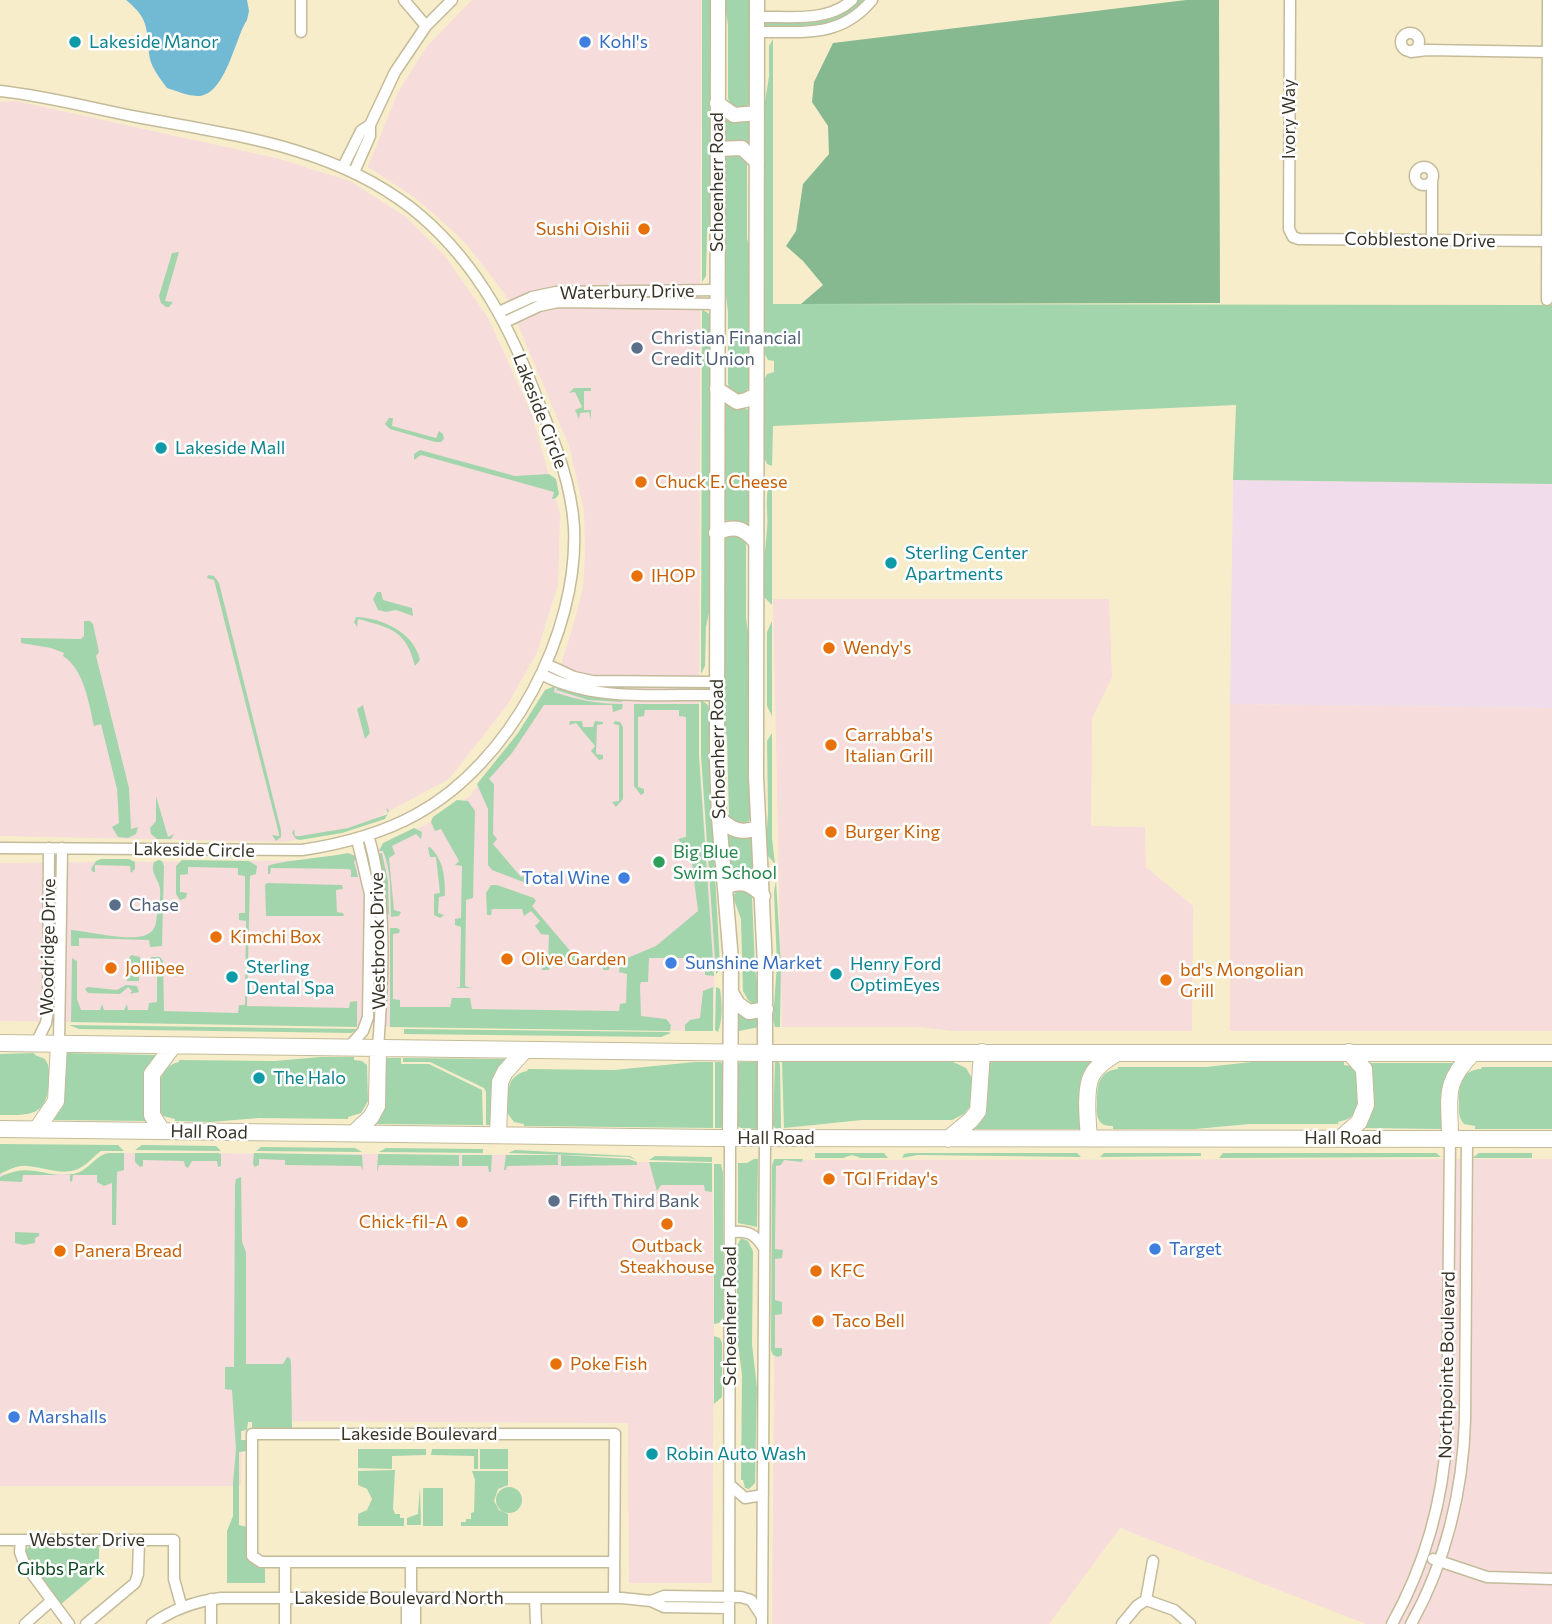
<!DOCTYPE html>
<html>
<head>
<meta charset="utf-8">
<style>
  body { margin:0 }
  canvas { display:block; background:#f7edcb }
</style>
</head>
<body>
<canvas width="1552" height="1624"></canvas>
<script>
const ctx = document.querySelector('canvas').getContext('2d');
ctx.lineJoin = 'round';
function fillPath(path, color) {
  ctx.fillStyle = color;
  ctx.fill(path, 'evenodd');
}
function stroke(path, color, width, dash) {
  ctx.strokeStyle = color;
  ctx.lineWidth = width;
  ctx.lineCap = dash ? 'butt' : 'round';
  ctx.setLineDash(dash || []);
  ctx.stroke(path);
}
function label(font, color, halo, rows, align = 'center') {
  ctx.font = font + ' Commissioner,sans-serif';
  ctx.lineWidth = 5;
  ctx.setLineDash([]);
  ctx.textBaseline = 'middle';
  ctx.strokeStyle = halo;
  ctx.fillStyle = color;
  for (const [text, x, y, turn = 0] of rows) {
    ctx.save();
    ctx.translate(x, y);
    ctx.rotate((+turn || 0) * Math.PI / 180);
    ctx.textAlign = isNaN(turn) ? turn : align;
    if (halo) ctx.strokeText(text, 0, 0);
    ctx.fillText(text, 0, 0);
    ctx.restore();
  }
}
fillPath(new Path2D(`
  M472,0H701L699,756L715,956L713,1031L0,1021V863L354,860L431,822L470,796L553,691L576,616L583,587L585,557L584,510L569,446L505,294L467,245L453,231L414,197L368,167L398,92L427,46Z
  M16,101L276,158L350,181L406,217L445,256L488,318L531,412L560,514L558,585L537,652L508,704L449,779L356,829L283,842L0,836V102Z
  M773,599H1109L1112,677L1092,719L1091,826L1145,827L1146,867L1193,906L1192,1031H953L918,1027H782Z
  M1230,704L1552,708V1031H1230Z
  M105,1153L565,1155L629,1159L637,1162L712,1163L714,1331L712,1583H629L628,1423L242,1421L241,1485L239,1486H0V1174H82Z
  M1552,1159V1624H1366L1120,1528L1049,1624H772L776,1160Z`), '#f7dcdc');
fillPath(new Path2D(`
  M1233,480L1552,484V708L1230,704Z`), '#f1dceb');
fillPath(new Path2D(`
  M702,0H711V216L707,234L706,276L702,282Z
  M724,0H751L750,102L746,108L738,109L731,106L728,98V25Z
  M857,0H868L857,11L822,27H765V21L816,20Z
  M773,39V304L1552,305V484L1233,480L1236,405L773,426L772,466L767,464L763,455V382L767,374L774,372V361L768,360L764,353V108L769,76V46Z
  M725,118L735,122H750V144L741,140H725Z
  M737,152L746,160L747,164V238L751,258L750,385L745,394L737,395L729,388L728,384V312L724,281V163L727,156Z
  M179,252L165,301L173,302L169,307H166L161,303L159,296L172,253Z
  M702,309L709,314L711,321L710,607L706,627L705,666L701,674Z
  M574,388H591V391H584V410H591V419L589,412L580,413L579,419L575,410L582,407L575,392L569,393Z
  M726,404L750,410L749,524L724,520Z
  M389,418H393L392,426L436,438L439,431L443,434L444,439L441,442H435L390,429L385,424Z
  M420,450L515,476L549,474L556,479L559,494L556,498L552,499L554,492L421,455L414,460V454Z
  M772,480V605L764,597C762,574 765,553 767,530C769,515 763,492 772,480Z
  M738,534L745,541L746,545V618L750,646L751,815L749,821L741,826L730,819L729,816L727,738L723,717L724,540L728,535Z
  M208,575L214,576L219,583L281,830V837L276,841L272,835L279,836V834L214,580L207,578Z
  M377,592H381L383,600L412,608L413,616L396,610L386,612L378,610L373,599Z
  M356,617C383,618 414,633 420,660L415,666C406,630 391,628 358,619L357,627L354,622Z
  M84,621H90L93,624L99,652L96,656L129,788L131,829L138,827L136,834L128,838L118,837L112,827L119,823L117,789L101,724L94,726C89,704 84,669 63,656L64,653L51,648L21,643V638L81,639L84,636Z
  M772,621V716L767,706V632Z
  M555,686L554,692C577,700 598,704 623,704L622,709L613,712L612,705H544L512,753L489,779L494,784L493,834L497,839L493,844L521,877L528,874L531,879L526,883L492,870L488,865V809L477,784L518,733L545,690Z
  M558,687L580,694L618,698L623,702L588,700L556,690Z
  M701,700L708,705L710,713V786L720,964L719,971L716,974L701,756Z
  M634,704H699V756L714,976L705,975V969L693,968V958H649L648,982H641L640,985L641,1016L666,1019L671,1025L670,1031L390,1027V928H397L400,930L399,933L393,934V999L400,1000V1007H450L452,998H470L472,1009L619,1011L620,1004L626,1003L627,974L619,972L620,961L656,946L698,911L691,856L678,839L686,837V717L679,716V710H645L644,716L638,717V787L644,789V793L641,795L634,786Z
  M363,705L370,733L365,739L357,709Z
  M570,721H582L583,727H593L595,721L603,722V724L597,725L596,754L603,755V759L599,760L591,751L595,746L576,723L569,725Z
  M615,721L620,722L623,727V799L616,807L612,802L619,801V725L613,724Z
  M772,733V838L775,864L767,855L766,843L768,813L767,741Z
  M156,796L168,837L174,834L171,839H157L151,834L150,828L156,821Z
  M457,800L468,801L475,811L473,898L466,900V908L465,986L471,988H454L460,987L461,927L455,925V919L461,918L462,866L455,865L459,861L441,829L435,831L431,822L433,817Z
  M386,807L389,811L385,819L342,833L300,840L296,839L292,833L294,829L295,836H300L348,828L388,814Z
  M414,828L422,832L421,839L416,834L392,846L395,854L389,858L394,910L401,912L399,916L391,917C390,894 392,872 383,851H379L383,843Z
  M729,835L752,838L754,878L731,875L727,836Z
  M430,847C444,861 445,877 445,896L439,897L438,913L444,915L440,918L434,915V894L440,893L436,857H430L428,848Z
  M348,853L358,857L354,861L358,877H351V870L348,869L271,868L270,874H268V866C276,861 332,857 348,853Z
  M382,853L388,881L389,915L385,911V882L379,854Z
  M101,859H129L135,862V869L131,873L130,866L95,865V872H93L91,869L96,861Z
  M159,860L162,861L164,866L162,946L150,947L149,940L79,938V946H71V930C88,931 133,943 148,934C156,930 156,923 157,915C159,907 161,897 160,888C158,878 150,873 154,862Z
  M182,860L249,861L257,866L256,874L250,876L247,1006L349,1008L350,1002L357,1001V1027L71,1022L72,958L77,961V999L81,1010H100L102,1004L104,1010H124L127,1004L128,1010H148L149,1003L157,1002V962L150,961L151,957H160L163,961L164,1011L238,1013L239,1005H245L246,921L239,920V913H245V876L238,875V868L188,867V874L180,875V892L187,893L186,898L180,900L176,894V866Z
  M776,881L781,964L780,1027H775L773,1019L777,964L774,891Z
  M267,883L342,885L343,889L336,890L337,912L343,913L344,916H266L265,885Z
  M491,885H497L534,898L536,901L532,906L578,960L608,961L610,963L609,970H603V964L551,963L549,970H542V962L548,961L549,935L541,934L535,926L540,921L531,911L524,916L522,909H492L491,915H487L486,893Z
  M737,889L751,892L752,896L755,969L759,993L757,1003L754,1005L748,1000L743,991L741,919L733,897Z
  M131,955L140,957L141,963L134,964V977H139V981H127L128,960Z
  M126,985L137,986L139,992L130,994L132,991L128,987L120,994L88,993L85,989L88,987L117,990Z
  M713,987V1031H685V1025L690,1020L700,1018L703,991Z
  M716,987L720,989C722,1002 723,1020 718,1032L715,1030Z
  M739,1015L759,1019V1027L739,1031Z
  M69,1025L359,1029L351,1033L79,1029Z
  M404,1029L668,1032L671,1033L661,1037L404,1034Z
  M34,1053L35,1055L45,1059C50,1066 49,1073 49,1081C47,1117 30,1115 0,1115V1054Z
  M65,1053L156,1055C142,1075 142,1097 147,1121L54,1120L62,1106Z
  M320,1057H354V1060L362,1061L367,1065L368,1101L361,1113L348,1117V1119L259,1118L211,1122L175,1121V1119L163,1116C153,1100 157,1066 179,1062V1060L275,1061Z
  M385,1058H401V1064H429L482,1090L483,1125L374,1124Z
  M403,1058L508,1059L491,1125H486V1092L484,1088L430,1062H403Z
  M695,1062H713V1128L524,1126V1124L514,1122L508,1114C507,1096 505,1075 527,1071L528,1069L614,1070Z
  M715,1062H721L723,1065V1126L721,1128H715Z
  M740,1062H757L759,1064L758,1126L756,1129L741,1128L738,1126V1064Z
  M775,1062H779L780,1065L781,1126V1128L776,1129L773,1125Z
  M782,1062H953L966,1068L972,1078L971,1105L964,1114L952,1120H862L784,1128Z
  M989,1062H1091L1081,1129H972L985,1109Z
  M1252,1062H1344V1065L1351,1066C1360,1075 1361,1105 1353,1115C1349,1119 1343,1121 1338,1122V1124H1250L1195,1129H1113V1126C1107,1126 1101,1125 1099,1120C1096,1115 1097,1108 1097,1103C1097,1086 1098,1071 1118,1069V1067H1206Z
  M1370,1063H1454L1445,1079L1442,1129L1362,1128C1372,1106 1377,1087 1370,1063Z
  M1482,1067H1552V1129H1475V1126L1464,1124C1458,1117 1459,1111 1459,1102C1459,1085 1461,1070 1481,1069Z
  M0,1144L118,1145L124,1151H101C93,1157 87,1165 78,1169C62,1176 43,1167 27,1166C17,1165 9,1170 0,1174Z
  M142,1145L216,1146L221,1151L135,1150Z
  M261,1147L355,1148L362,1152L256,1151Z
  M386,1148L483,1149V1153L379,1152Z
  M515,1150L630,1156L636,1160L629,1157L508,1153Z
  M110,1153H124V1170L117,1172L116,1225H112V1183L104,1186L97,1182V1175H73L72,1182L70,1181V1175H23L22,1182L0,1181V1177C33,1160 47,1181 77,1173C90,1169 96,1154 110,1153Z
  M135,1153H218L221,1154V1166L218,1167L217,1161H192L188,1168L185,1166L184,1161L143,1160V1166L140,1167L135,1162Z
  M254,1153L362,1155L363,1171L361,1166L285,1165V1160L259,1159V1165L255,1167L253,1164Z
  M815,1153H884L888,1158H861L852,1155L843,1158H815Z
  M909,1153H1077L1081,1157L918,1155L902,1158L904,1154Z
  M1104,1153H1201V1156L1100,1157Z
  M1223,1153H1436L1441,1157L1219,1158Z
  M1479,1153H1532V1158H1472Z
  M378,1154L459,1155V1166L379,1165L377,1173Z
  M462,1155H492L491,1172H489L488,1166H462Z
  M506,1155H558V1165L507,1166L506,1170H504Z
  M561,1155L629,1159L637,1162V1165L561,1166Z
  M655,1156L710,1157H712V1162L649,1160Z
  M754,1159H758L757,1227L738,1223V1163H747Z
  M774,1159H803L802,1162L784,1160L781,1165L776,1166L775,1249L783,1250L782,1258L775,1259V1300L782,1302V1314L775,1315V1348H782V1355L778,1357L773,1355L771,1350L772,1166Z
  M649,1162L712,1163V1192L705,1191L704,1185H661L657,1191Z
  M714,1164H721L723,1173V1318L719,1323L714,1324Z
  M241,1177L242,1242L246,1252V1364H283L287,1357L290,1358L291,1362L292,1430H252V1422H248L247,1430L241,1431V1440H247V1451L239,1452V1525L247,1527L248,1558L254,1565L265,1567V1583H227V1531L233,1516V1483L236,1449L232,1390L225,1389V1367H234L235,1185L236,1179Z
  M15,1232L39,1233V1236L35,1238V1243L24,1245L15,1243Z
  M741,1238L748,1241L753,1251L752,1344L757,1388L755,1483L749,1489L745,1488L743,1480H741L742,1375L737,1336V1246Z
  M714,1336L720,1338L722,1343V1397L714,1404Z
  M358,1449H426V1455L392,1456V1469L358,1468Z
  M432,1449H478V1469H474V1456L431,1455Z
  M480,1449H508V1469H480Z
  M395,1470L393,1509L395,1514H400V1518H404V1526H358V1514L367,1510L372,1499L367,1489L358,1485V1471Z
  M472,1471H508V1485L498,1489L494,1501L499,1510L508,1514V1526H461V1522H466V1519H471V1513L474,1512L475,1480Z
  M420,1486L421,1525H407V1518L418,1514Z
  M496 1500a13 13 0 1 1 26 0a13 13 0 1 1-26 0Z
  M423,1488H443V1526H423Z
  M32,1544L99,1546V1572L60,1605L27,1561L25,1551Z`), '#a3d5ac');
fillPath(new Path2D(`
  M1186,0H1219L1220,303L801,304L823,285L803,261L786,246L796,231L803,184L829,154L828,126L812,102L814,82L833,43Z`), '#86b990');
fillPath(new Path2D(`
  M126,0H247L249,11L247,20C235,38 226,94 199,96C187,96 177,91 167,88C161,80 152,68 150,59C145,31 152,21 126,0Z`), '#72bad4');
const minor = new Path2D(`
  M301,0V32
  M404,0L426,26
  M1290,0L1289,229L1293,237L1299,239L1547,241
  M757,17C789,16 827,23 852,0
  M757,32C802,31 840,39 872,0
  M1401 42a9 9 0 1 1 18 0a9 9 0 1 1-18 0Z
  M1411,52L1427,50L1548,52
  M0,91C46,96 91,108 137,117C232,135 331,146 410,207C471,255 506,318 533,388C551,434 571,478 574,527C579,634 510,763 417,814C381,834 342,844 302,850L0,848
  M1415 176a9 9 0 1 1 18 0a9 9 0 1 1-18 0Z
  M343,167L361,131L370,125
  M354,172L370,136V125L395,72L426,26L452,0
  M1432,180V241
  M1547,300L1548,0
  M499,312L532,297L556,292L717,290
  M505,322L539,306L558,302L717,304
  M546,664L574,677L592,681L716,682
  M541,674C593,702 659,694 716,695
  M368,835C388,899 383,982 378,1048
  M36,1043L46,1023L48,1011L49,848
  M59,1044L62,848
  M348,1048L363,1031L368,1017L370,894L357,839
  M730,1233C747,1229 755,1234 764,1248
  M730,1485L745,1498L763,1495
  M0,1540H174V1579L182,1608
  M21,1540L20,1552L24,1563L69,1624
  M1433,1559L1487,1577L1552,1579
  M285,1562V1624
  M614,1562H261L252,1556V1434H615L614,1598
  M411,1598V1562
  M535,1598L536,1624
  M1146,1600L1174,1610L1190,1624
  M651,1601L664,1596L741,1597L751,1600L761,1615
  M25,1624L51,1601
  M86,1624L135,1583L138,1574L139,1540
  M152,1624C173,1609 196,1601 221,1598H622L651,1601L664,1607L729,1608
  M211,1624V1599
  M407,1624V1605L411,1598L415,1605V1624
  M729,1624L730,1138
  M762,1624L765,1138
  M1122,1624L1137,1606L1146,1600L1153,1561
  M1392,1624C1425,1565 1443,1501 1447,1433L1450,1138
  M1411,1624C1446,1562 1463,1490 1465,1420L1467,1138`);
const major = new Path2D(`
  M718,0L717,758L719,818L731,960L730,1138
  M757,0L756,776L765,966V1138
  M717,103L734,115L757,113
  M717,149L742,148L757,162
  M717,389L737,402L746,400L756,395
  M716,533C734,525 743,527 756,542
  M719,818C732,830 740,834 758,828
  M725,887C742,880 750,883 763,896
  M732,994L738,1004L749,1012L766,1009`);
const highway = new Path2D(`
  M0,1043L766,1053H1552
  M0,1129L714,1138L1552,1139
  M37,1129L56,1101L59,1044
  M162,1131L152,1115V1074L173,1046
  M354,1133L371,1117L377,1106L378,1048
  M498,1135L500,1082L505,1072L525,1050
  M1089,1138C1088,1123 1084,1089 1092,1075C1097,1065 1108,1059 1117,1053
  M1341,1138L1359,1122L1366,1105L1364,1069L1349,1052
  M1450,1138C1450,1097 1442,1084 1473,1053
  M948,1139L971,1120L978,1111L982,1052`);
stroke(minor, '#c4bb9a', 13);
stroke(major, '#c4bb9a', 17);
stroke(highway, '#c4bb9a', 18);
stroke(minor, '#fff', 10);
stroke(major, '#fff', 14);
stroke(highway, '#fff', 16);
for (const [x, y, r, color] of [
  [75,42,7,"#0f9aa8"],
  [585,42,7,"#3f7fe0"],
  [644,229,7,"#e8710a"],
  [637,348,7,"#5c6f8a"],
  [161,448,7,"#0f9aa8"],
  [641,482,7,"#e8710a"],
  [891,563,7,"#0f9aa8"],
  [637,576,7,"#e8710a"],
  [829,648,7,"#e8710a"],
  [831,745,7,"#e8710a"],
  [831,832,7,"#e8710a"],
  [659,862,7,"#2e9e5b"],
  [624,878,7,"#3f7fe0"],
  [115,905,7,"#5c6f8a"],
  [216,937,7,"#e8710a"],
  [507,959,7,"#e8710a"],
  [671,963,7,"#3f7fe0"],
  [111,968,7,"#e8710a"],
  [836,974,7,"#0f9aa8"],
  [232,977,7,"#0f9aa8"],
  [1166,980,7,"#e8710a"],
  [259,1078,7,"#0f9aa8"],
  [829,1179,7,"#e8710a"],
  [554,1201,7,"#5c6f8a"],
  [462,1222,7,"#e8710a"],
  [667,1224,7,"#e8710a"],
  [1155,1249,7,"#3f7fe0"],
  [60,1251,7,"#e8710a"],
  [816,1271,7,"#e8710a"],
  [818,1321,7,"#e8710a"],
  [556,1364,7,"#e8710a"],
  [14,1417,7,"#3f7fe0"],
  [652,1454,7,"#0f9aa8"]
]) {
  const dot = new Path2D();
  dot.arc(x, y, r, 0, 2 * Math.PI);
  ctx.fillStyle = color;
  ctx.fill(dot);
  stroke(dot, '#fff', 2.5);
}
label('18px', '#0d838f', '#fff', [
  ["Lakeside Manor",89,42],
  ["Lakeside Mall",175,448],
  ["Sterling Center",905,553],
  ["Apartments",905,574],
  ["Henry Ford",850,964],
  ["OptimEyes",850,985],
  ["Sterling",246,967],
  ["Dental Spa",246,988],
  ["The Halo",273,1078],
  ["Robin Auto Wash",666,1454]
], 'left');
label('18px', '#366cbe', '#fff', [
  ["Kohl's",599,42],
  ["Total Wine",610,878,"right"],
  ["Sunshine Market",685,963],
  ["Target",1169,1249],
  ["Marshalls",28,1417]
], 'left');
label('18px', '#383427', '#fff', [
  ["Ivory Way",1289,119,-90],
  ["Schoenherr Road",717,182,-90],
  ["Cobblestone Drive",1420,240,1],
  ["Waterbury Drive",627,292,-1],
  ["Lakeside Circle",540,411,69],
  ["Schoenherr Road",718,749,-91],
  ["Lakeside Circle",194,850,1],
  ["Westbrook Drive",378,941,-91],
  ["Woodridge Drive",48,947,-89],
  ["Hall Road",209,1132,1],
  ["Hall Road",776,1138],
  ["Hall Road",1343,1138],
  ["Schoenherr Road",730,1316,-90],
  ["Northpointe Boulevard",1447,1365,-89],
  ["Lakeside Boulevard",419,1434],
  ["Webster Drive",87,1540],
  ["Lakeside Boulevard North",399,1598]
]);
label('18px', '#c56008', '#fff', [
  ["Sushi Oishii",630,229,"right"],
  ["Chuck E. Cheese",655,482],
  ["IHOP",651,576],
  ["Wendy's",843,648],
  ["Carrabba's",845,735],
  ["Italian Grill",845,756],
  ["Burger King",845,832],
  ["Kimchi Box",230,937],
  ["Olive Garden",521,959],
  ["Jollibee",125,968],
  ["bd's Mongolian",1180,970],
  ["Grill",1180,991],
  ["TGI Friday's",843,1179],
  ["Chick-fil-A",448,1222,"right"],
  ["Outback",667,1246,"center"],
  ["Steakhouse",667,1267,"center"],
  ["Panera Bread",74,1251],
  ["KFC",830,1271],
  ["Taco Bell",832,1321],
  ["Poke Fish",570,1364]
], 'left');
label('18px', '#4e5e75', '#fff', [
  ["Christian Financial",651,338],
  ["Credit Union",651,359],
  ["Chase",129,905],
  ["Fifth Third Bank",568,1201]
], 'left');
label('18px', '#27864d', '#fff', [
  ["Big Blue",673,852],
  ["Swim School",673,873]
], 'left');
label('18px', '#0b4720', '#fff', [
  ["Gibbs Park",61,1569]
]);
</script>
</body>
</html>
